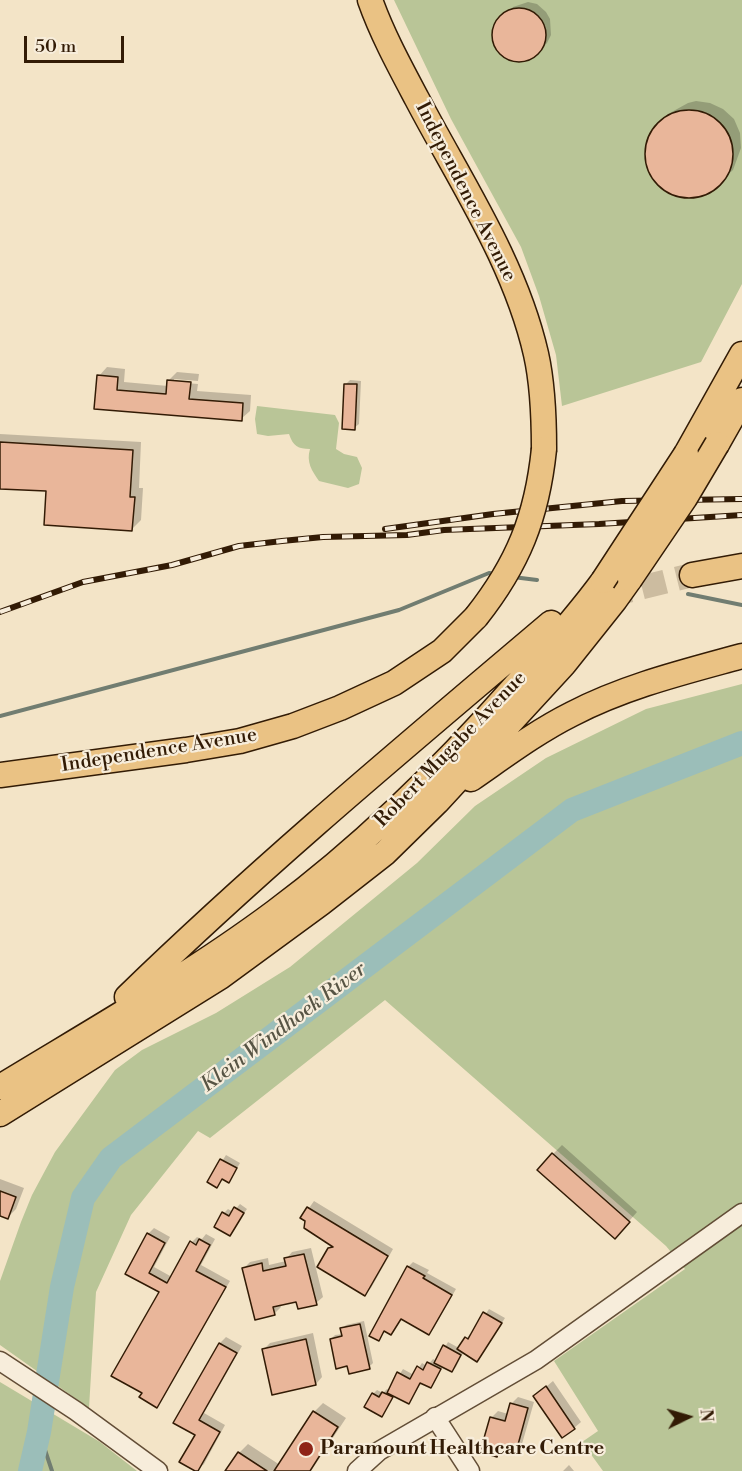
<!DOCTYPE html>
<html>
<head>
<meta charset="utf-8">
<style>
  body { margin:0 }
  #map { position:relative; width:742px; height:1471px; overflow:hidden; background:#f3e4c7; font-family:"Libre Bodoni",serif }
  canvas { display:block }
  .north { position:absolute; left:658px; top:1387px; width:60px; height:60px; -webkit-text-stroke:4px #f7eddb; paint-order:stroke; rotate:85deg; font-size:16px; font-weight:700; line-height:24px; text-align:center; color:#321b05 }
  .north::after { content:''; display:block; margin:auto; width:21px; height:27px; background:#321b05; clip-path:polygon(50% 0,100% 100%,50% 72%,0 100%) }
  .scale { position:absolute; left:24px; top:36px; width:100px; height:27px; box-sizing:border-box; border:3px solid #321b05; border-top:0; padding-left:8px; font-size:18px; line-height:21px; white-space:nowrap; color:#321b05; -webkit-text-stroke:4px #f7eddb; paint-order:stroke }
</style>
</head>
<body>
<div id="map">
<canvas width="742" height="1471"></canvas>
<div class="north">N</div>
<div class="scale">50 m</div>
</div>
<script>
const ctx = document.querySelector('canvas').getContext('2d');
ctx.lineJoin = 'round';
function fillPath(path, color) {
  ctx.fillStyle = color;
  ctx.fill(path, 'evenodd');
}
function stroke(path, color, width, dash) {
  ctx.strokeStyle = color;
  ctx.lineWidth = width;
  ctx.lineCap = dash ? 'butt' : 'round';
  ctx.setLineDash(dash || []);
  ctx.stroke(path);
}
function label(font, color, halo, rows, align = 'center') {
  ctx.font = font + ' "Libre Bodoni",serif';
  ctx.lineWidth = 4.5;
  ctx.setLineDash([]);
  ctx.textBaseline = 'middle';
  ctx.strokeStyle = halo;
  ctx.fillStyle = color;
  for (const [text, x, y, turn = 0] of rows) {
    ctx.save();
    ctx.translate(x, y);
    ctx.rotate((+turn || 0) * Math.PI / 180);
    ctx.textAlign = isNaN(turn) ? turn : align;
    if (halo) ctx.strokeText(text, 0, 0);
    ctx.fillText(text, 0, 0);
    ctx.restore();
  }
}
fillPath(new Path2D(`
  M394,0H742V284L701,362L562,406L556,355L539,296L521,247L451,119Z
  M257,406L335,415L339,423L336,449L344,454L357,457L362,468L359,484L348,488L319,481C312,471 306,462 310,449C298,449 293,446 289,434L268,436L257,434L255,419Z
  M742,684V1471H603L582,1442L598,1431L554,1361L685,1269L666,1246L385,1000L210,1138L198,1131L131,1215L96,1292L89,1408L0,1345V1281L21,1222L32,1195L55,1152L115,1070L142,1050L216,1013L290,967L417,863L475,806L546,758L646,709Z
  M0,1382L100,1442L137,1471H0Z`), '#b9c597');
fillPath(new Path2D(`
  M528,2L537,4L546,12L550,19L551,35L547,43L533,57L518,61L510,59L497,47L494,31L499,19L513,7Z
  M696,101L710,103L723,109L734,119L740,133L741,148L733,170L723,179L709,192L687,196L678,195L664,188L657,182L650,169L647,157L648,142L659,124L668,114L688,103Z
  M107,367L125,369L124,382L168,386L169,380L177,372L199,374L198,381L174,379V382L198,384L197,391L251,395L250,411L241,419L96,408L99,376Z
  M350,380L361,381L359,424L354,428L346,384Z
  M0,434L141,442L139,488H143L141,520L132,529L48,490L0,487Z
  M562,1145L637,1212L623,1228L553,1154Z
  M226,1155L240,1163L232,1177L223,1178L217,1186L209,1182Z
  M0,1179L24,1188L16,1209L7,1218L0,1215Z
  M314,1201L393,1249L371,1288L365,1294L329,1249L333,1245L304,1227L307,1221L302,1218Z
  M240,1204L247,1209L230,1234L224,1213L228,1209L233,1212Z
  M154,1228L170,1237L154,1267L172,1277L192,1242L197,1237L202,1239L206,1234L215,1239L201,1265L230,1281L162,1400L157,1406L161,1291L127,1273L148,1234Z
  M311,1248L323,1297L316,1303L297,1300L280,1304L281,1307L274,1314L244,1268L250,1262L268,1258L269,1265L286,1261V1259L292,1252Z
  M413,1262L429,1270L427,1273L456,1289L434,1328L429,1333L402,1318L391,1333L386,1330L378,1340L408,1267Z
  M489,1309L505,1318L481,1356L464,1351L456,1367L452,1371L443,1366L430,1386L422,1382L409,1403L394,1395L382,1415L373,1394L377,1390L383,1393L387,1389L390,1390L403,1369L414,1375L422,1363L427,1366L433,1359L437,1361L448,1342L459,1348L470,1334L472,1335Z
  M364,1321L373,1363L369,1367L348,1364L331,1339L335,1335L343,1334L342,1329L346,1325Z
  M313,1333L322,1377L316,1384L263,1350L270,1343Z
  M226,1337L242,1346L204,1413L225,1425L204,1464L197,1470V1434L175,1422L220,1343Z
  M553,1381L581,1422L574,1428L535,1396Z
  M518,1397L534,1402L522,1444L516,1450L503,1447L496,1455L491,1418L498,1411L508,1414L511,1404Z
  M323,1403L346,1418L311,1471H227L239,1453L248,1444L280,1465L314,1412Z
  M569,1465L574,1471H563Z`), '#0003');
stroke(new Path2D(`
  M513,577L537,580
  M688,594L742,605
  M0,716L399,610L489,573L497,574
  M39,1432L52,1471`), '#717d71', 4);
stroke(new Path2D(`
  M30,1471L39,1432L62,1287L83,1198L111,1158L572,810L742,743`), '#9bbeb9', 24);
const building = new Path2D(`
  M492 35a27 27 0 1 1 54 0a27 27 0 1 1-54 0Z
  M645 154a44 44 0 1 1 88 0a44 44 0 1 1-88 0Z
  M97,375L118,377L117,390L166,394L167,380L191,382L189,399L243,403L242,421L94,409Z
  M344,384H357L355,430L342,429Z
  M0,442L133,450L130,497H135L132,531L44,525L46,491L0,489Z
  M552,1153L630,1222L615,1239L537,1170Z
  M220,1159L237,1168L229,1183L222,1179L217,1188L207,1182Z
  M0,1191L16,1197L8,1219L0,1216Z
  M234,1207L244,1213L230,1236L214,1227L222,1212L229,1216Z
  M307,1207L388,1256L365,1296L317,1267L328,1248L333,1247L304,1228L305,1221L300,1218Z
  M147,1233L165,1243L149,1273L167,1283L190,1241L196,1245L199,1239L210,1245L196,1271L226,1287L157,1408L139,1397L142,1393L111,1376L159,1292L125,1274Z
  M304,1254L317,1305L298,1309L296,1302L273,1307L275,1315L255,1320L242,1268L262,1263L263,1271L286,1266L284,1258Z
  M407,1266L425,1276L423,1278L452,1295L429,1335L401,1319L391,1335L384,1331L379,1341L369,1336Z
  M483,1312L502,1323L477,1362L457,1349L465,1337L468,1339Z
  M360,1324L370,1369L349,1374L347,1366L336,1369L330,1339L342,1336L340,1328Z
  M306,1339L316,1385L272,1395L262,1349Z
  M219,1343L237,1353L199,1420L220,1432L198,1471H195L179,1462L195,1435L173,1423Z
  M443,1345L461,1355L452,1372L434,1363Z
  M427,1362L441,1369L431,1388L420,1383L409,1404L387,1393L397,1372L410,1379L417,1366L423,1370Z
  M546,1386L575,1429L562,1438L533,1396Z
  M382,1392L393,1397L382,1417L364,1407L372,1393L379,1397Z
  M510,1403L528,1408L516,1452L500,1447L497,1457L480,1452L490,1417L505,1421Z
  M313,1411L338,1427L310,1471H274Z
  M238,1452L267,1471H225Z`);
fillPath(building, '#e9b69a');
stroke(building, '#321b05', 1.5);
stroke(new Path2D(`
  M607,596L692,575`), '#ccbca0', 24, [24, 12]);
const minor = new Path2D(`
  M0,1361L76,1411L158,1471
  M435,1417L470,1471
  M357,1471L379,1451L536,1360L742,1213`);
const major = new Path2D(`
  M370,0C382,34 400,67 417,99C460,181 515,262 536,354C543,385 544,417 544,449
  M717,444L742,400
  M686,454L742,354
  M692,575L742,566
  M0,775L186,750L240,741L293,726L340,708L394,683L442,651L476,617
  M471,779C503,757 536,732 572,714C626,686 684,672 742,656
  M127,997C262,866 407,745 551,623
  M0,1087C92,1031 189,976 275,912C364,846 443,768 516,685C546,651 576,618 603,581
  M0,1114L220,977L321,903L385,853L437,802L564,664L615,600L630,579`);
stroke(minor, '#624d36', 21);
stroke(major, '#321b05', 27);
stroke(minor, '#f7eddb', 18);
stroke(major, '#eac284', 24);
const rail = new Path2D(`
  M385,529L493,514L622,501L742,499
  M0,612L83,582L172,565L239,546L282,541L323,537L407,535L444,530L599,524L742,515`);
stroke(rail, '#321b05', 6);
stroke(rail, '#f7eddb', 4, [11]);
const majorBridge = new Path2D(`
  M630,579L685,498L717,444
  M603,581L686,454
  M476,617C518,564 537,517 544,449`);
stroke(majorBridge, '#321b05', 27, []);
stroke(majorBridge, '#eac284', 24);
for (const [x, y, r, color] of [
  [306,1449,8,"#8f2418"]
]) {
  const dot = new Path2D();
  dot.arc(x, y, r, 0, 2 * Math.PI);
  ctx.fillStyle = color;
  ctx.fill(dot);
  stroke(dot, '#f7eddb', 2);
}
label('20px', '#321b05', '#f7eddb', [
  ["Independence Avenue",465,192,63],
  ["Robert Mugabe Avenue",451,750,-46],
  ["Independence Avenue",159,751,-9]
]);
label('bold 20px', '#321b05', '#f7eddb', [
  ["Paramount Healthcare Centre",320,1449]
], 'left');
label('italic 21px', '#575444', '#f7eddb', [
  ["Klein Windhoek River",284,1028,-37]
]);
</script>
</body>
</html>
